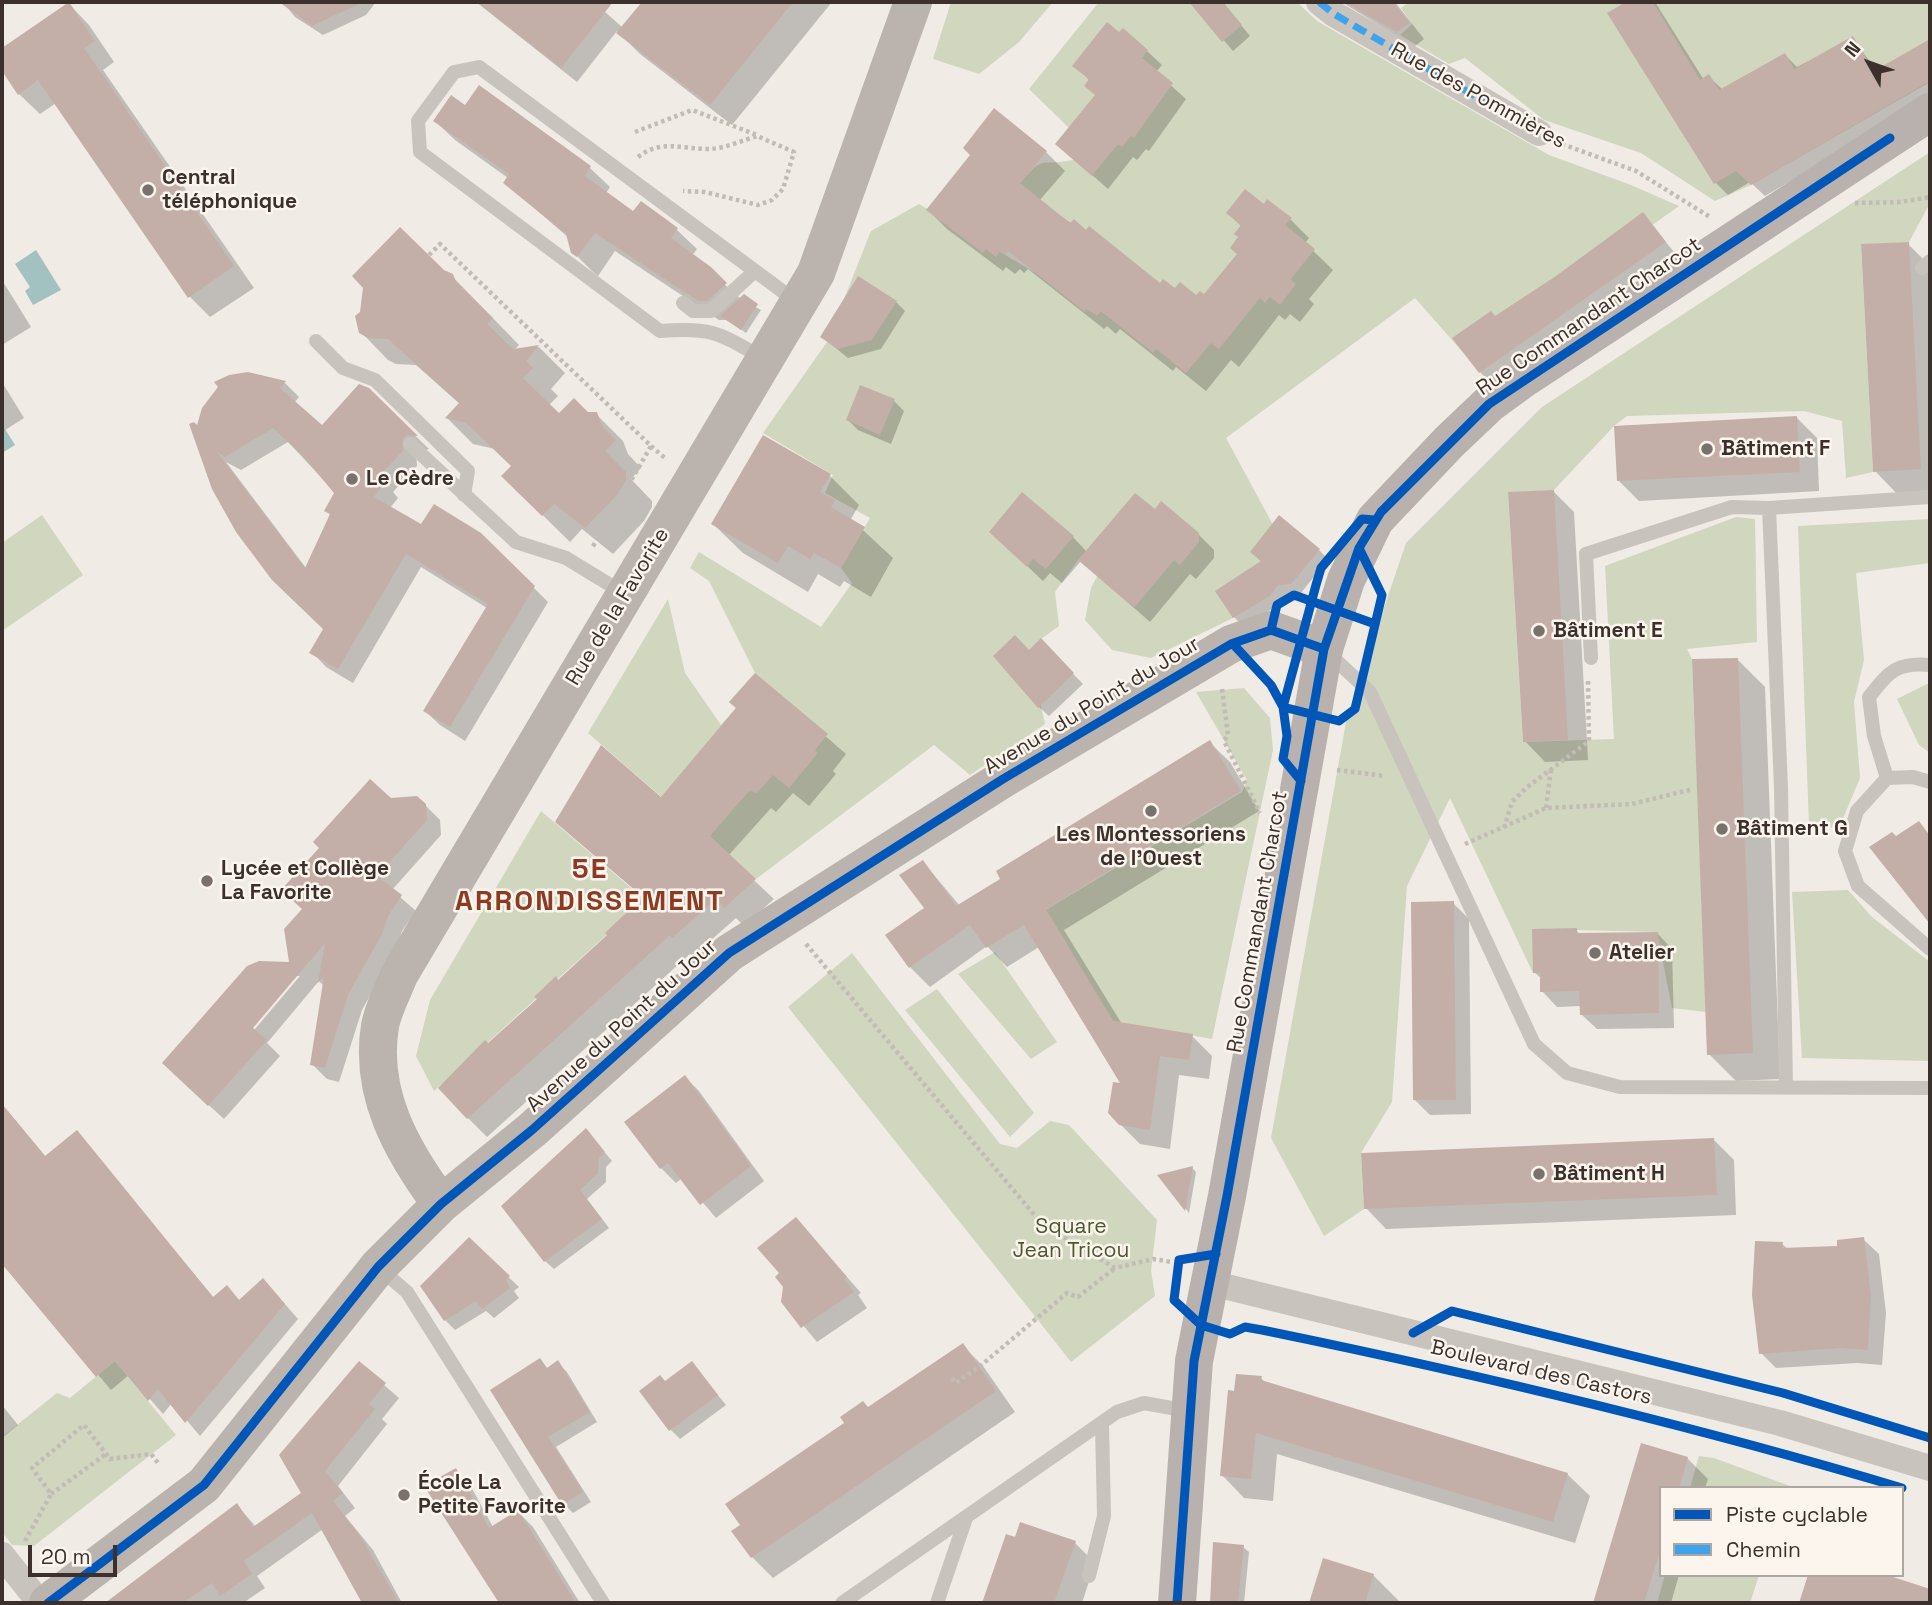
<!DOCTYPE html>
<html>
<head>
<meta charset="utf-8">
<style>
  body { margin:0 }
  #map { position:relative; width:1932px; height:1605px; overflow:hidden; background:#f0ebe5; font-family:"Space Grotesk",sans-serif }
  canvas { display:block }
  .frame { position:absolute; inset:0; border:4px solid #3b302b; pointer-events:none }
  .legend { position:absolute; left:1659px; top:1486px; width:245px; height:91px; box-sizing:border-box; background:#fbf5ee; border:2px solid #aea6a0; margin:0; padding:9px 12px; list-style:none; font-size:21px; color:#3b302b }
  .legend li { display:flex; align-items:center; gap:14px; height:35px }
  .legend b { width:35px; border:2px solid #aea6a0 }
  .north { position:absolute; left:1834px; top:28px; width:70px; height:70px; -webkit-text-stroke:5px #fbf5ee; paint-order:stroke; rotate:310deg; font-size:19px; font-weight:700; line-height:28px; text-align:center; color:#3b302b }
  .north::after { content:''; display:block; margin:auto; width:24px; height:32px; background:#3b302b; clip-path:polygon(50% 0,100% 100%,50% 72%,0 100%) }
  .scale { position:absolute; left:28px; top:1545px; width:89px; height:32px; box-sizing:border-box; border:4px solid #3b302b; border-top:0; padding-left:9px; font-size:21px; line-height:24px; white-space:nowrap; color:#3b302b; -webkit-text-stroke:5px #fbf5ee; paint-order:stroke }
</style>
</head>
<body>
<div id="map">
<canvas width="1932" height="1605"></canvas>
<div class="frame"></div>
<ul class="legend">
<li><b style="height:9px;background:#0057b8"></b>Piste cyclable</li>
<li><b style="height:9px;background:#3fa3eb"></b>Chemin</li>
</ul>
<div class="north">N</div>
<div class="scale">20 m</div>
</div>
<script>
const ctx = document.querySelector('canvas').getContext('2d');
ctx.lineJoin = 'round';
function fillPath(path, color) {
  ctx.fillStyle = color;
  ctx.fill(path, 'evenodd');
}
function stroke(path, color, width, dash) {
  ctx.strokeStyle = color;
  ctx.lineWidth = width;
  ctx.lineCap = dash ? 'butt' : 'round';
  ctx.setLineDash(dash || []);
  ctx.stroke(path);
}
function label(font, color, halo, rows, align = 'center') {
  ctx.font = font + ' "Space Grotesk",sans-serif';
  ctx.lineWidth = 5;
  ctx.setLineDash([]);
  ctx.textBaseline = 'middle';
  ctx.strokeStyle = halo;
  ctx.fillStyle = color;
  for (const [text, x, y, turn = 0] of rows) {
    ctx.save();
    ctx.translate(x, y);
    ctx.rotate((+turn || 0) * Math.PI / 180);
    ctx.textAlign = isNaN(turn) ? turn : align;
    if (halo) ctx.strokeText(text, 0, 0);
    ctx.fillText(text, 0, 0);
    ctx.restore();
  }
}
fillPath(new Path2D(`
  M951,2H1053L1019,42L979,74L933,59Z
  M1099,2H1297L1317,21L1549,155L1631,185L1679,206L1467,357L1415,298L1226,438L1278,534L1259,590L1233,618L1151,658L1112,650L1085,620L1091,588L1106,559L1078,560L1055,592L1059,626L1041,639L1036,684L1045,724L970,775L934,745L756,879L588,733L668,599L685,673L721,725L736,708L729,702L755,673L709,581L690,568L699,552L821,627L852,583L841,568L870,518L825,493L833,475L763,433L827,342L871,231L919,204L1181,359L1018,186C1045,153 1037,167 1073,160L1069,128L1029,89Z
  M1409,2H1930V82L1751,185L1715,201L1641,153L1544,120L1465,58L1449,64L1400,35L1412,24L1401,8Z
  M1930,152V203L1909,242L1861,245L1873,472L1846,478L1842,421L1804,411L1627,416L1614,426L1554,490L1508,493L1523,742L1614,739L1605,566L1736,517L1755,519L1757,642L1687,649L1692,659L1706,1012L1672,1008L1657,932L1533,929V973L1450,798L1407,886L1392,1102L1361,1153L1364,1209L1324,1236L1271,1138L1347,717L1406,543L1542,407Z
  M42,515L83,575L2,631V543Z
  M1930,519V563L1856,573L1864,660L1854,702L1860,778L1839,828L1809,826L1798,526Z
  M1927,684H1930V753L1919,745L1897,699Z
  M1244,688L1270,718L1273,750L1212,1039L1113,1021L1044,911L1242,792L1247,780L1196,692Z
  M541,811L645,900L434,1091L416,1056L430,1000Z
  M1848,890L1872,917L1930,962V1061L1802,1058L1792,892Z
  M995,952L1057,1042L1031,1059L958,974Z
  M852,953L1000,1144L1017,1148L1050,1121L1069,1125L1157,1220L1151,1271L1155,1296L1071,1362L1038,1320L1034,1319V1315L788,1007Z
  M937,989L1034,1113L1010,1137L905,1010Z
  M115,1361L176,1435L34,1546L12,1545L2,1532V1437L57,1393L70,1398Z
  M1699,1456L1714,1458L1790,1486L1690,1488Z
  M1665,1575H1759L1750,1603H1657Z`), '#d1d6bf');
fillPath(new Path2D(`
  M36,250L61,290L33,305L25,291L30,287L15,264Z
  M5,429L15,445L2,453V431Z`), '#a1c2c1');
fillPath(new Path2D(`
  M283,2H376L366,15L323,35L295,17Z
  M476,2H594L623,28L644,2H832L732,125L640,54L617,31L577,82Z
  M1191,2H1222L1250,36L1233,51Z
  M1333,2H1395L1424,39L1414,47L1345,4Z
  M1629,2H1655L1704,80L1709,77L1723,90L1785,55L1797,67L1853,39L1877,71L1930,41V99L1765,196L1750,182L1728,195L1716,183L1610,13Z
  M69,4L89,25L114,62L103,70L254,288L210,317L190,297L56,103L40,114L19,94L2,68V51Z
  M1147,51L1162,65L1156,72L1186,99L1149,151L1146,149L1137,160L1133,157L1108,189L1057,144L1097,96L1090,81L1075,65Z
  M479,88L590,168L610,187L606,193L634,214L641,204L677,230L697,249L692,256L741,299L761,310L746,333L727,320H719L615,251L598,276L593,272L573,252L569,238L505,183L508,178L455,140L435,121L465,108Z
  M1046,152L1065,171L1039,201L1160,285L1197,298L1204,296L1239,255L1242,227L1228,213L1264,206L1290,219L1309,238L1305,243L1333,270L1309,299L1314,304L1300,322L1290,314L1285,320L1279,315L1239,367L1231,360L1206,391L1176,367L1173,371L1120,329L1116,334L1107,326L1104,329L1028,269L1024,273L1020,269L1015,274L1006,267L1003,271L947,229L928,210Z
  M1643,214L1674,252L1490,382L1480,372L1495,318L1557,278Z
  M1908,244L1930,266V500L1904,501L1875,471Z
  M443,271L452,276L519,345L514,350L539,347L565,373L551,389L558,396L549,405L559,415L596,414L623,441L628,454L641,468L631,479L652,501V507L644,521L613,554L582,529L570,542L503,476L513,466L495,449L473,444L447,418L460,404L416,365L396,364L388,360L361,332Z
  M2,280L31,327L2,345Z
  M896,302L905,311L881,349L848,358L822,337Z
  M248,373L285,383L299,397L294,403L322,427L368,390L429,449L416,453L417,466L393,492L398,498L390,508L421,526L480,534L548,602L465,741L440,725L425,711L487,608L421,567L353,683L326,667L312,652L325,629L198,428ZM288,442L336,493L326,510L331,516L306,568L226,462L241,470Z
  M2,382L24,418L2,432Z
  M894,401L904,411L891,444L858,430L848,420Z
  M1796,417L1817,438L1819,491L1639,501L1619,481Z
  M830,476L859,505L851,519L893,558L871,597L844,581L840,587L818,574L808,592L743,553L713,524Z
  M1553,491L1574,512L1588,760L1545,762L1525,741Z
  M991,532L1073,537L1087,552L1198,534L1214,550V558L1196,579L1190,574L1150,622L1081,561L1062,583L1050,573L1043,581Z
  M1319,550L1328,559L1301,593L1288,594L1279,605L1243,626L1234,617L1263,563L1252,552Z
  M1041,641L1083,684L1049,716L1039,707L1029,652Z
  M1737,659L1765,687L1780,1079L1736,1081L1709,1054Z
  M755,675L846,754L833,771L836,774L809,806L793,793L776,812L771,808L728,856L774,899L744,926L736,918L693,956L690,954L487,1137L468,1118L488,1046L610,935L644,898L557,821L661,799L738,708Z
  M1210,743L1230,762L1259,811L1064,930L1122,1024L1192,1036L1212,1056L1209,1079L1179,1075L1170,1149L1140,1144L1120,1124L1124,1085L1039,947L1007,967L987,946L930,987L910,967L888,936L926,909L923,862L960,906Z
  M390,800L425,805L440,820L441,835L392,890L416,911L402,931L396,949L362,1010L339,1082L327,1079L312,1064L324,986L319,981L267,1043L280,1056L224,1119L179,1078L291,964ZM295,976H300L249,1036L246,1034Z
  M1453,903L1469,919L1471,1114L1430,1115L1415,1100Z
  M1576,930L1581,935L1657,933L1672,949L1674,1028L1597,1029L1581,1014V1006L1557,1007L1542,991V979L1535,973Z
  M685,1077L699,1091L764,1181L716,1218L682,1178L676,1183L661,1168L626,1122Z
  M2,1104L46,1157L76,1132L214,1298L227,1287L240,1301L277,1295L298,1319L200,1436L172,1403L163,1414L129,1375L111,1390L2,1261Z
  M586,1130L612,1161L606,1167V1182L587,1199L609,1228L554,1269L545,1261Z
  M1713,1139L1734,1160L1736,1215L1386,1229L1366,1208Z
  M1192,1168L1196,1172L1189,1213L1160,1176Z
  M796,1219L861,1293L858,1295L867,1308L817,1342L783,1301L785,1287L782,1273Z
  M1863,1239L1879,1254L1886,1313L1882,1365L1857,1363L1776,1368L1761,1353L1782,1244L1788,1249L1839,1247Z
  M469,1240L519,1287L514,1291L519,1298L494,1318L486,1311L455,1330L445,1320Z
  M962,1345L983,1366L1015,1412L773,1578L752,1557L734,1531L869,1409Z
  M540,1361L548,1369L558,1363L567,1372L597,1422L556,1447L591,1502L573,1513L564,1504L492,1391Z
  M359,1363L399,1398L382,1419L387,1424L338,1486L355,1508L345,1516L373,1550L402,1603H364L323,1529L257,1576L265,1588L243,1603H108L237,1505L256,1527L303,1494Z
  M692,1363L726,1405L680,1439L671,1430Z
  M1261,1378L1267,1384L1567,1474L1590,1496L1575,1543L1277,1454L1273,1501L1244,1498L1222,1475L1235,1393Z
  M2,1405L18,1425L2,1438Z
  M1643,1445L1687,1458L1708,1479L1705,1488H1661V1575H1679L1671,1603H1595Z
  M455,1471L470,1485L493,1527L518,1512L533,1527L580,1603H500L427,1486Z
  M1007,1536L1075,1543L1095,1563L1082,1603H984Z
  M1243,1547L1249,1552L1244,1603H1212L1211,1590Z
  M1324,1560L1373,1575L1401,1603H1311Z
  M1810,1575H1881L1930,1591V1603H1801Z`), '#0003');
fillPath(new Path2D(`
  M69,2L95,41L84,48L234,266L188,298L38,80L18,95L2,71V48Z
  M279,2H363L312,26Z
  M477,2H613L561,68Z
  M642,2H793L710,105L616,33Z
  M1189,2H1223L1242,25L1222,42Z
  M1344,2H1393L1410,23L1397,32Z
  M1626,2H1653L1700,80L1709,74L1719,90L1785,53L1794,69L1853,36L1874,71L1930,39V81L1751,185L1736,171L1714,184L1607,13Z
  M1107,22L1119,32L1123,28L1148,50L1142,58L1173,83L1134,138L1131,136L1122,147L1118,144L1092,176L1055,144L1095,95L1084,86L1089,79L1072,66Z
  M479,85L591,166L585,176L633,211L641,201L678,228L671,238L711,267L727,283L707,301H698L595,233L577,257L571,253L566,234L503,183L509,174L433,121L451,95L465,105Z
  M994,108L1047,151L1020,183L1070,223L1074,219L1086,230L1089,226L1160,283L1163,279L1175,288L1180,282L1196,295L1200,291L1204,294L1237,254L1230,248L1238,237L1234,234L1241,225L1226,213L1245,189L1264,204L1267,199L1292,218L1285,225L1315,249L1291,279L1296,284L1280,305L1270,297L1265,303L1260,298L1219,349L1211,343L1186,373L1156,349L1153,353L1101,311L1097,316L1087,309L1085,312L1008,251L1005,255L1000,251L996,257L986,249L983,253L926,210L970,155L963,148Z
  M1643,212L1666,242L1479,373L1452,338L1491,311L1495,316L1556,276Z
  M400,227L444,270L453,274L456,282L493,318L487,324L513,349L539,345L526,361L533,368L523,378L559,413L574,398L588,412H597L602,426L616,440L605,451L626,472V480L618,494L585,528L554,504L542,516L501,476L511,466L466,423L445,418L459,403L388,339L368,338L359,333L355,316L360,312L363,288L352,276Z
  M1909,242L1921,469L1873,472L1861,244Z
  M858,276L897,301L872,340L838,349L820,337Z
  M744,294L758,304L741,330L720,316Z
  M248,372L286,381L280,388L322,425L359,384L369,388L418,436L408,435L403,438V451L379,476L385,482L374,497L421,524L434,504L481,533L535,586L450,727L423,711L488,604L406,554L338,669L309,653L323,629L272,580L236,532L212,489L189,424L194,422L197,425L202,408L218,387L214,382L229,375ZM273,428L302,455L334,493L324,511L330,514L305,568L217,452L225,457Z
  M860,385L895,399L880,435L846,420Z
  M1797,416L1800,472L1617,481L1614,426Z
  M763,435L831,474L820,492L835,500L831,507L865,527L841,568L814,553L810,559L788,546L778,563L711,524Z
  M1554,490L1568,740L1523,742L1508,492Z
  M1022,492L1074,536L1046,569L1033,559L1027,567L989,532Z
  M1135,493L1155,509L1161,501L1199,533V542L1180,565L1174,560L1134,608L1078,560Z
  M1279,515L1320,549L1291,584L1278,585L1270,596L1233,618L1215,591L1261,561L1250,552Z
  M1015,635L1029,650L1041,638L1074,673L1038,708L993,656Z
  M1738,658L1753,1053L1707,1055L1692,659Z
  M755,673L828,734L815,750L818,753L789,788L773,775L756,794L750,790L710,836L756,879L724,908L716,899L672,938L670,935L467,1119L438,1088L485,1040L488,1043L537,999L534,997L556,976L558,980L607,935L605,933L643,897L555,822L601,745L661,797L736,708L729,702Z
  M1210,740L1241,791L1046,909L1113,1021L1193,1034L1189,1060L1160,1056L1150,1130L1119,1125L1108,1113L1113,1082L1120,1083L1024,925L986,948L970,925L909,968L885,935L924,908L899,875L923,860L956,906L1000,879L996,871Z
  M370,779L391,798L417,796L426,804L427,820L377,876L402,895L388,916L382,934L348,995L325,1068L310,1065L324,976L318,983L325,943L253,1028L267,1040L208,1106L162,1063L247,966L259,961L289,962L284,929L302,909L281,890L319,848L313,842Z
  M1919,821L1930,836V924L1869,847L1892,832L1896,836Z
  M1454,901L1456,1100H1413L1411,902Z
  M1577,928V933L1658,932L1659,1013L1580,1015L1579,991L1540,992V973H1533L1532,929Z
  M685,1075L751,1166L700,1205L668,1163L660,1169L624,1122Z
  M2,1104L45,1156L77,1130L213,1297L227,1285L239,1300L263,1278L285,1304L185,1423L158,1389L148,1401L115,1361L96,1377L2,1264Z
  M586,1128L605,1152L599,1158L598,1173L580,1190L602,1219L544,1262L501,1206Z
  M1714,1138L1717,1195L1364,1209L1361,1153Z
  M1193,1166L1185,1211L1157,1175Z
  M796,1217L847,1277L844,1279L854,1292L801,1328L781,1302L783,1287L775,1277L779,1273L757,1248Z
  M469,1237L510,1276L506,1280L510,1288L482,1309L476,1301L444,1321L420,1286Z
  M1864,1237L1871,1296L1868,1350L1840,1348L1759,1354L1752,1295L1755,1241L1783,1242L1782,1248L1837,1246V1240Z
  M963,1343L996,1391L751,1558L731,1531L740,1525L725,1504L844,1423L840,1417L863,1401L868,1407Z
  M540,1358L547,1368L558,1360L590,1412L548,1437L583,1492L562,1505L490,1390Z
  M359,1361L386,1383L369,1404L375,1409L325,1471L343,1493L333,1501L359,1534L399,1603H362L312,1513L244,1561L252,1574L220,1596L212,1583L182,1603H105L237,1503L253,1527L301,1493L279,1455Z
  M692,1361L718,1395L669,1431L639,1391L660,1375L665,1381Z
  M1236,1374L1262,1376L1261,1380L1568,1473L1553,1522L1256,1433L1251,1479L1220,1476L1228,1390L1234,1391Z
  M1641,1443L1688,1457L1679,1488H1661V1548L1644,1603H1593Z
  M456,1468L489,1528L518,1510L576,1603H499L424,1486Z
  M1020,1522L1076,1541L1054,1603H982L1006,1534L1015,1537Z
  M1213,1542L1244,1545L1238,1603H1210Z
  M1323,1558L1374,1574L1365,1603H1309Z
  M1808,1575H1887L1930,1589V1603H1799Z`), '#c3afa7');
stroke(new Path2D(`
  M635,132L692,110L757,135
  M1562,144L1636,171L1710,217
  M638,157C661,139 682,149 708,149C724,149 743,140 757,136L794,152L783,189L772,200L758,205L705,192L683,191
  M1855,203L1901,202L1930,197
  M429,255L440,244L651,446L592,548
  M651,446L666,459
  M1222,689L1228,735L1224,741L1260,813
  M1337,770L1385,776
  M1546,808L1551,769
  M1504,828L1512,802L1526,788L1589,741L1588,680
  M1465,844L1546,808L1632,804L1693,789
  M806,944L1042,1224L1115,1268L1153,1259L1172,1262
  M952,1378L956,1383L979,1367L1067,1293L1078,1297L1115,1268
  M51,1494L106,1454
  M25,1541L51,1494L32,1468L84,1425L110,1459L151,1454L158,1463`), '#c2bbb6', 4.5, [3.5, 3.5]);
stroke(new Path2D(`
  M1922,268L1930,261
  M683,303L693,311H711L755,271
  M316,341L343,368L375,380L468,471L464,495
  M764,359C719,333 713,327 660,331L420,152L418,121L454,72L479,67L797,302
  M410,444L516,542L566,558L625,594
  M1769,508L1781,788L1786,1087
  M1328,653L1370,692L1534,1044L1567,1073L1620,1087L1930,1088
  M1591,658L1586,554L1732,507L1769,508L1930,497
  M1930,665C1896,662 1889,672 1869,697L1874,736L1887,778L1857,811L1845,851L1858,886L1930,949
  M1887,778L1913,777L1930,782
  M379,1268L407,1292L603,1603
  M1089,1576L1104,1516L1102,1425
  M842,1603L1117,1412L1144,1403L1188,1411
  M937,1603L966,1518`), '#c9c3be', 14);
stroke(new Path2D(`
  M1319,2L1334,14L1539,133
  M1211,1283L1780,1423L1930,1468
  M2,1555L40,1603`), '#c9c3be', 26);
stroke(new Path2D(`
  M441,1204C402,1151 369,1094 380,1026C383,1009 393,991 399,975L816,273L913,2
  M48,1603L204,1485L378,1267L441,1204L532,1130L729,953L1003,779L1231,644L1271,630L1324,649`), '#bab3ae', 38);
stroke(new Path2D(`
  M1177,1603L1194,1361L1227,1196L1324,649L1346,580L1375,520L1449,442L1489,404L1526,377L1930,112`), '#b8b1ad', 38);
stroke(new Path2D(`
  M1319,2L1334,14L1539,133`), '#3fa3eb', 7, [14, 7]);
stroke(new Path2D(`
  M1271,630L1277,605L1294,595L1375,624
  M1233,644L1271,685L1283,707L1339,721L1355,709L1382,595L1359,548
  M1301,781L1283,759L1287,736L1283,707L1316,585L1321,568L1362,519L1375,520
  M1216,1254L1179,1260L1174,1300L1201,1325L1230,1334L1245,1327L1262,1330C1477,1374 1691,1425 1902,1488
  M1413,1333L1452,1311L1783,1393L1930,1438
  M48,1603L204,1485L378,1267L441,1204L532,1130L729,953L1003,779L1231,644L1271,630L1324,649
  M1177,1603L1194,1361L1227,1196L1324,649L1359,548L1381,512L1489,404L1890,138`), '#0057b8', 9);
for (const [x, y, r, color] of [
  [148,190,7,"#7a716c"],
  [1707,449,7,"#7a716c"],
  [352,479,7,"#7a716c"],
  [1539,631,7,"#7a716c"],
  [1151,811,7,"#7a716c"],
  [1722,829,7,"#7a716c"],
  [207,881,7,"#7a716c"],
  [1595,953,7,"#7a716c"],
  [1539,1174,7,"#7a716c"],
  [404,1495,7,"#7a716c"]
]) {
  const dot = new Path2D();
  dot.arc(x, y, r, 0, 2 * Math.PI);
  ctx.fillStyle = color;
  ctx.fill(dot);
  stroke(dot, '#fbf5ee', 2.5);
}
label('21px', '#3b302b', '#fbf5ee', [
  ["Rue des Pommières",1478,96,29],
  ["Rue Commandant Charcot",1589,317,-34],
  ["Rue de la Favorite",618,607,-59],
  ["Avenue du Point du Jour",1092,706,-31],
  ["Rue Commandant Charcot",1258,922,-80],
  ["Avenue du Point du Jour",622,1026,-42],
  ["Boulevard des Castors",1541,1373,13]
]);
label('bold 21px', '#3b302b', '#fbf5ee', [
  ["Central",162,178],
  ["téléphonique",162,202],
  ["Bâtiment F",1721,449],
  ["Le Cèdre",366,479],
  ["Bâtiment E",1553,631],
  ["Bâtiment G",1736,829],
  ["Les Montessoriens",1151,835,"center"],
  ["de l'Ouest",1151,859,"center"],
  ["Lycée et Collège",221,869],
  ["La Favorite",221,893],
  ["Atelier",1609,953],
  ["Bâtiment H",1553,1174],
  ["École La",418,1483],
  ["Petite Favorite",418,1507]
], 'left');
label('21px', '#4a5a2e', '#fbf5ee', [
  ["Square",1071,1227],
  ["Jean Tricou",1071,1251]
]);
ctx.letterSpacing = '2px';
label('bold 28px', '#8c3b22', '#fbf5ee', [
  ["5E",590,870],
  ["ARRONDISSEMENT",590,902]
]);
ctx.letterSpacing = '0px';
</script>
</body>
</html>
